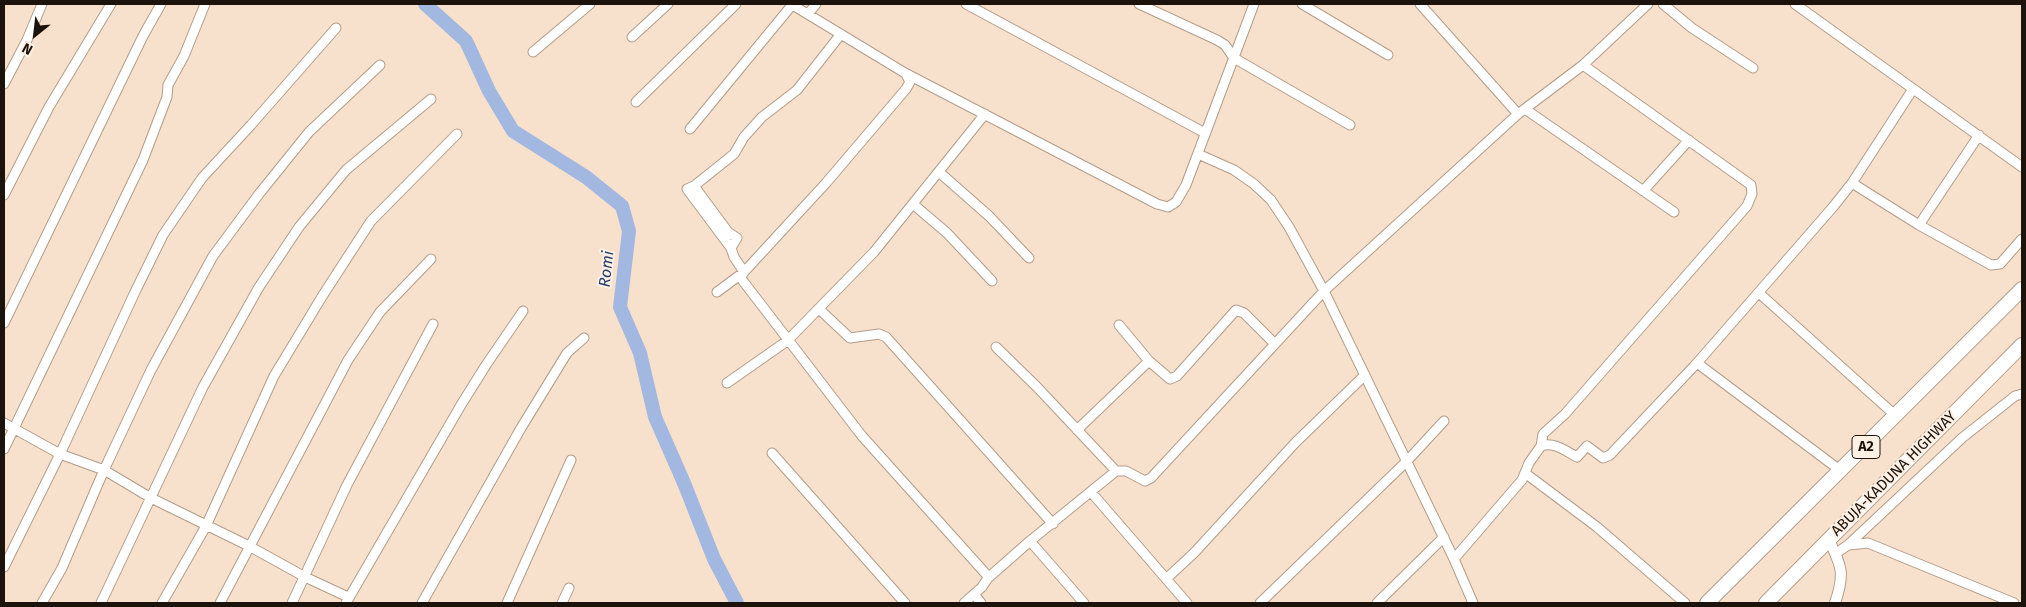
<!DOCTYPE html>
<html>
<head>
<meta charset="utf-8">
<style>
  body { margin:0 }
  #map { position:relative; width:2026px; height:607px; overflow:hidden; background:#f8e1cc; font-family:"Fira Sans",sans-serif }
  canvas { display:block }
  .frame { position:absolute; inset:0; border:5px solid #1b130c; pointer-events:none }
  .north { position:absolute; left:10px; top:10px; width:50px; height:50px; -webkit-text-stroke:4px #fef0e3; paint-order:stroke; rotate:209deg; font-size:14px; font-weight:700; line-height:20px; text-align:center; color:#1b130c }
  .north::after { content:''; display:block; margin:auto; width:18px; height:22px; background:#1b130c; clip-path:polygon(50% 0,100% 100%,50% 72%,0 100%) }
</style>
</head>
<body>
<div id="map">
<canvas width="2026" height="607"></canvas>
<div class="frame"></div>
<div class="north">N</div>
</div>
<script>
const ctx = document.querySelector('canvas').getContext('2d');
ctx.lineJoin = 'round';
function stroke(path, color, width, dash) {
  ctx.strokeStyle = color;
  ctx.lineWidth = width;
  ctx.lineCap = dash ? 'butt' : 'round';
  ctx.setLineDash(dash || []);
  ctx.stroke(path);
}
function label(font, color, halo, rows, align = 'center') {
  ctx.font = font + ' "Fira Sans",sans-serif';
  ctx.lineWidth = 4;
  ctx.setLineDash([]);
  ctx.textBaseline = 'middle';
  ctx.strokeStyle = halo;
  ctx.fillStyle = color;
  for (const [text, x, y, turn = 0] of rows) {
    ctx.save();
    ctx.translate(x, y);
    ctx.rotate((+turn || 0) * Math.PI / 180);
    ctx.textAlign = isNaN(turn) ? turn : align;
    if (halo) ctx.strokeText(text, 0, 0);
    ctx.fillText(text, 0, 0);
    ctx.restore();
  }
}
stroke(new Path2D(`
  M425,4L466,41L489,91L513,131L586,177L622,206L629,231L620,307L640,353L655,417L684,483L714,559L737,603`), '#a2b8e1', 14);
const minor = new Path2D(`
  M791,4L905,73L1157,204L1168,207L1176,202L1186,185L1254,4
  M966,4L1205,133
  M1139,4L1217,40L1225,45L1234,58L1350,125
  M1302,4L1388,55
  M1420,4L1518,114
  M1663,4L1692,28L1753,68
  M1795,4L2022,167
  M808,14L816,4
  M632,37L668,4
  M533,52L590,4
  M4,84L27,40L42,4
  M636,102L736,4
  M1525,109L1674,212
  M690,129L792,5
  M1198,154L1234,170L1254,184L1271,200L1289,227L1324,291L1454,559L1473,603
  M939,172L989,216L1029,258
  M1852,183L1919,225L1991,265L2000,264L2022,239
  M694,186L728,232L737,238L731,248L734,257L744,272L741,277L743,281L862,436L986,574L988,578
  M1643,191L1689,140
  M4,195L49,107L111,4
  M913,204L947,233L992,281
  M1919,225L1979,135
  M731,248L687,189L694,186L734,154L744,137L762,117L797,90L841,34
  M717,292L744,272L826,183L906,89L910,82L906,74
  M1759,293L1896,416
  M819,309L850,338L879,334L886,337L1053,524
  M4,323L143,36L161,4
  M1119,325L1149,361L1170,379L1177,376L1236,310L1244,313L1275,344
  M996,347L1037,387L1116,471
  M1697,363L1841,471
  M727,383L787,341L874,252L985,114
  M4,423L60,454L104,470L151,498L249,546L305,577L348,597
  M1077,430L1149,361
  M1541,446C1553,441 1566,451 1577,457L1587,446L1603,458L1610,455L1697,363L1833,207L1852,183L1913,89
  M4,449L143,160L167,97L168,85L184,56L205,4
  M772,453L905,603
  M1525,473L1597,527L1685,603
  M1091,492L1187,603
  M1030,541L1084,603
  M1849,545L1868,543L2014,603
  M1835,554L1848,545L1962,438L2015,396L2022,394
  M1454,559L1522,480L1529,463L1541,446L1543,434L1565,414L1747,206L1752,194L1751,185L1583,65
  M4,567L60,454L135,292L163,235L202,178L251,125L336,28
  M1166,579L1194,553L1295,443L1365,375
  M974,594L981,603
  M42,603L62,568L104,470L151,370L213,256L259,194L309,132L380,65
  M101,603L203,387L259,287L299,227L346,170L431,99
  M162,603L206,526L274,376L323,295L371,221L457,134
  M220,603L348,360L380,312L431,259
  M292,603L347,485L433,324
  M346,603L461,405L486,365L523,311
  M422,603L521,428L567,353L584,338
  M507,603L571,460
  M562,603L569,588
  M964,603L982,587L988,578L1030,541L1116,471H1126L1145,481L1151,478L1324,291L1518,114L1583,65L1648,4
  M1260,603L1407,461L1444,421
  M1377,603L1444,537`);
const tertiary = new Path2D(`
  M1829,540C1842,567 1845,574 1835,603`);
const trunk = new Path2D(`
  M1707,603L2022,289
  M1766,603L2022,345`);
stroke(minor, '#b29d89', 11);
stroke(tertiary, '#b29d89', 12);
stroke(trunk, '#b29d89', 16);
stroke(minor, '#fff', 9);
stroke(tertiary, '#fff', 10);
stroke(trunk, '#fff', 14);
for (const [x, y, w] of [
  [1866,447,28]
]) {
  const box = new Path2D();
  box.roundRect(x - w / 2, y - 11.5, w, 23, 4);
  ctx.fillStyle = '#fef0e3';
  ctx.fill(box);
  stroke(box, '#1b130c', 1);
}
label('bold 14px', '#1b130c', null, [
  ["A2",1866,447]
]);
label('15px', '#1b130c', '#fef0e3', [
  ["ABUJA-KADUNA HIGHWAY",1894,474,-45]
]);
label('italic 16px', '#243e70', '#fef0e3', [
  ["Romi",607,269,-84]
]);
</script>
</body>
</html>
